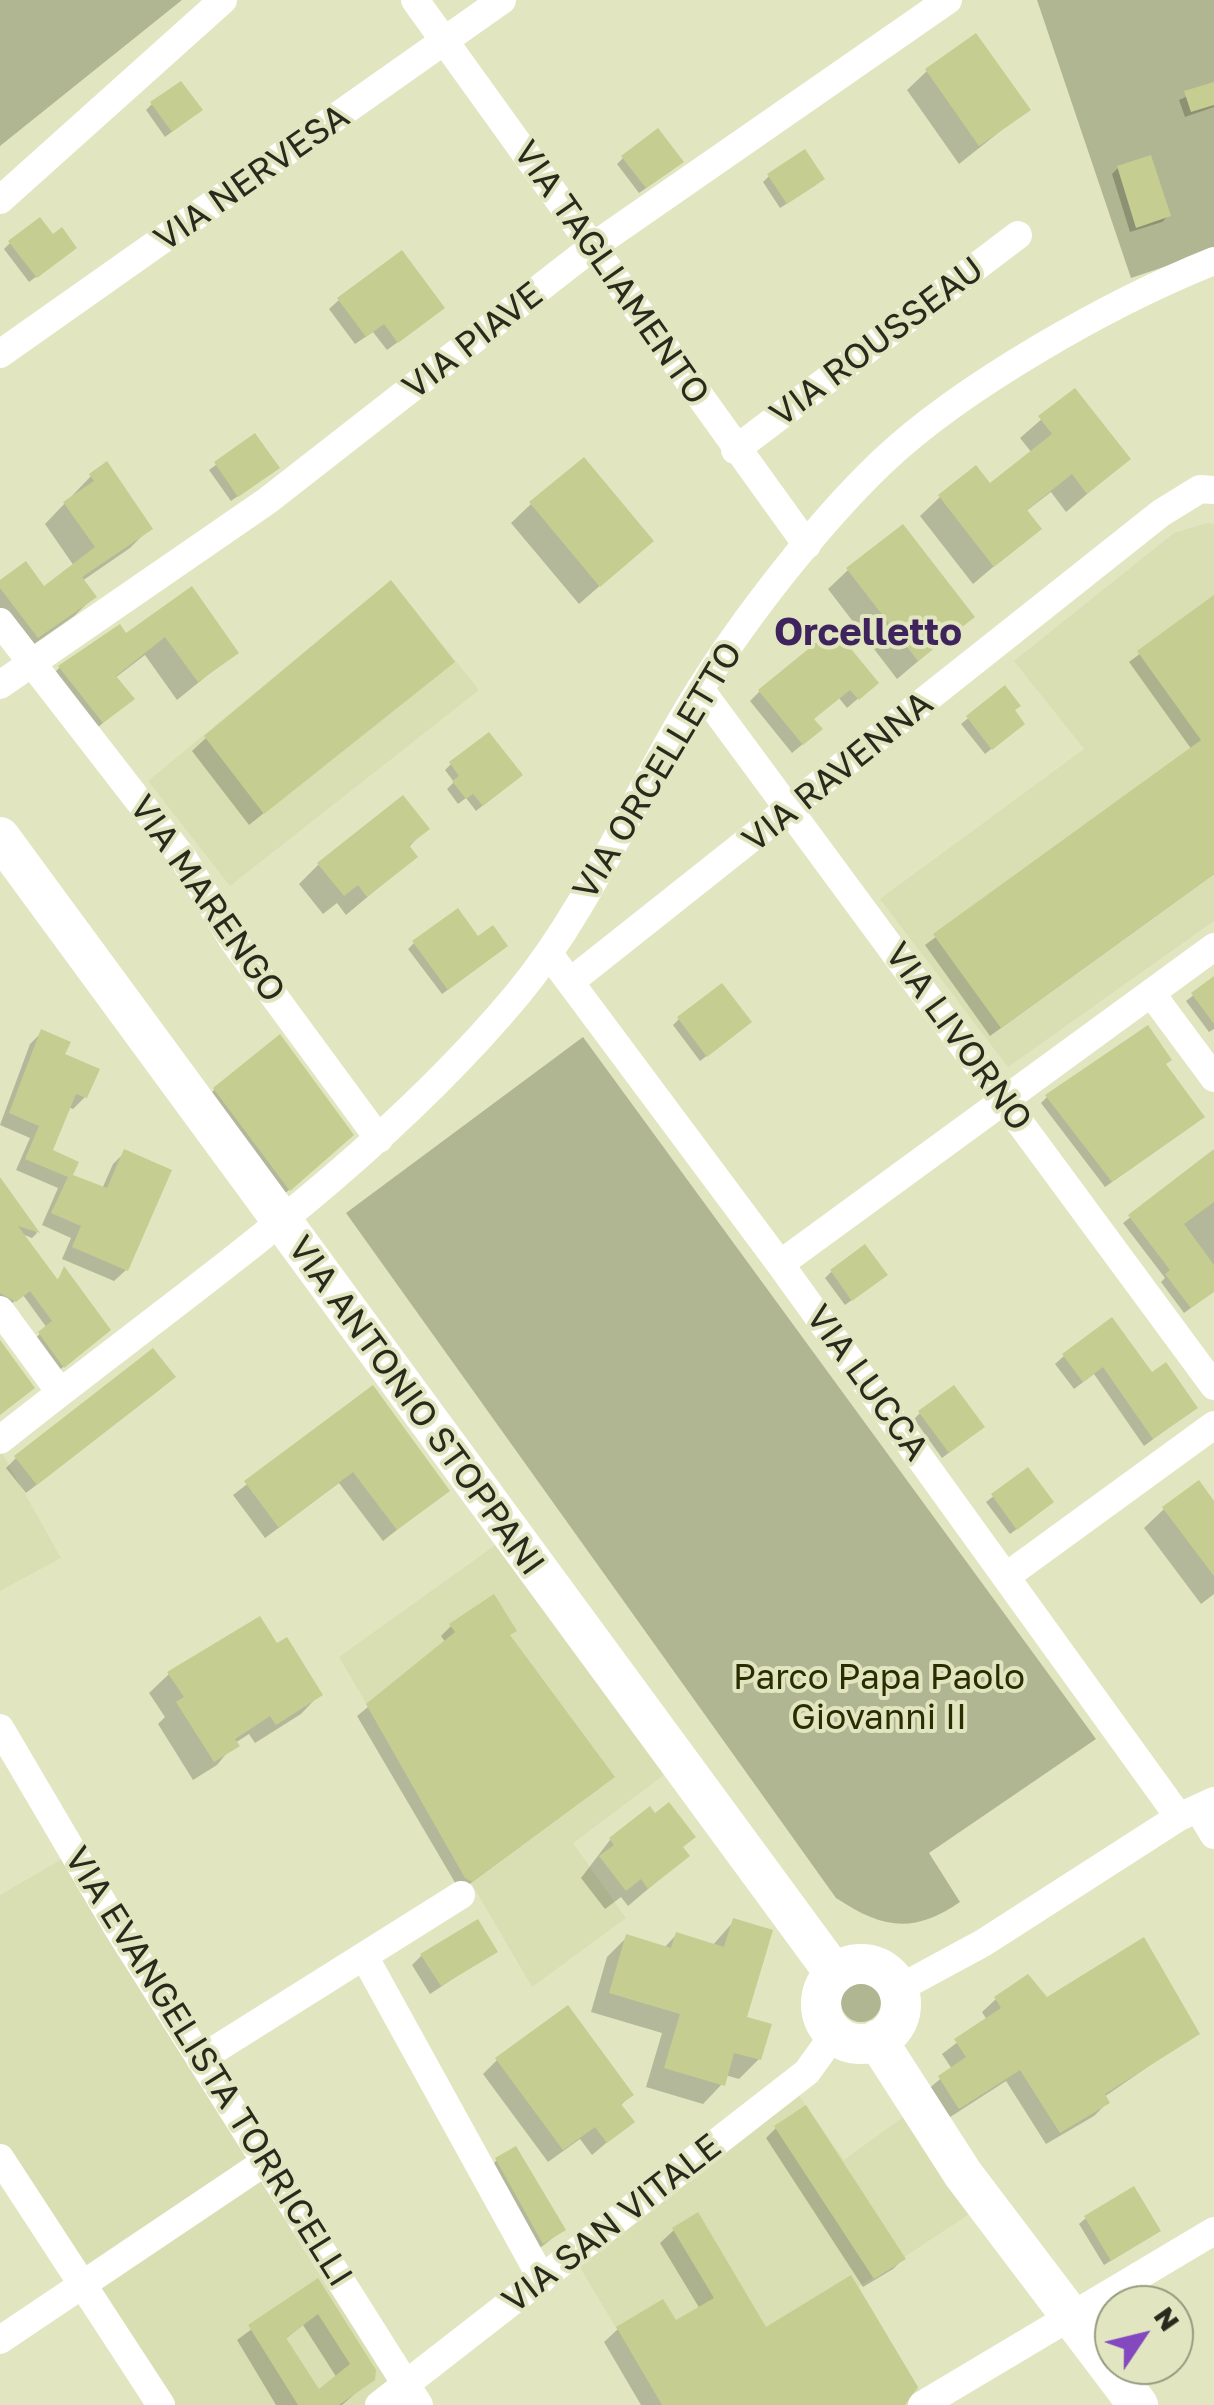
<!DOCTYPE html>
<html>
<head>
<meta charset="utf-8">
<style>
  body { margin:0 }
  #map { position:relative; width:1214px; height:2405px; overflow:hidden; background:#e1e6c1; font-family:"Golos Text",sans-serif }
  canvas { display:block }
  .north { position:absolute; left:1094px; top:2285px; width:100px; height:100px; box-sizing:border-box; background:#e1e6c1; border:2px solid #979b7f; border-radius:50%; rotate:55deg; font-size:28px; font-weight:700; line-height:40px; text-align:center; color:#282a1c }
  .north::after { content:''; display:block; margin:auto; width:35px; height:45px; background:#8449bf; clip-path:polygon(50% 0,100% 100%,50% 72%,0 100%) }
</style>
</head>
<body>
<div id="map">
<canvas width="1214" height="2405"></canvas>
<div class="north">N</div>
</div>
<script>
const ctx = document.querySelector('canvas').getContext('2d');
ctx.lineJoin = 'round';
function fillPath(path, color) {
  ctx.fillStyle = color;
  ctx.fill(path, 'evenodd');
}
function stroke(path, color, width, dash) {
  ctx.strokeStyle = color;
  ctx.lineWidth = width;
  ctx.lineCap = dash ? 'butt' : 'round';
  ctx.setLineDash(dash || []);
  ctx.stroke(path);
}
function label(font, color, halo, rows, align = 'center') {
  ctx.font = font + ' "Golos Text",sans-serif';
  ctx.lineWidth = 8;
  ctx.setLineDash([]);
  ctx.textBaseline = 'middle';
  ctx.strokeStyle = halo;
  ctx.fillStyle = color;
  for (const [text, x, y, turn = 0] of rows) {
    ctx.save();
    ctx.translate(x, y);
    ctx.rotate((+turn || 0) * Math.PI / 180);
    ctx.textAlign = isNaN(turn) ? turn : align;
    if (halo) ctx.strokeText(text, 0, 0);
    ctx.fillText(text, 0, 0);
    ctx.restore();
  }
}
fillPath(new Path2D(`
  M1207,523L1214,524V921L1008,1067L880,899L1084,749L1014,661L1174,533Z
  M391,580L479,690L230,886L148,781Z
  M1,1451L61,1558L0,1591V1452Z
  M508,1536L677,1765L573,1843L626,1918L532,1987L339,1657Z
  M69,1855L403,2383L375,2405H163L0,2154V1895Z
  M793,2087L844,2160L917,2107L983,2205L859,2287L925,2399L914,2405H662L575,2259Z`), '#d9dfb2');
fillPath(new Path2D(`
  M0,0H182L0,146Z
  M1037,0H1214V250L1131,278Z
  M583,1037L1096,1739L929,1853L960,1902C913,1934 883,1929 836,1898L346,1213Z
  M841 2002a20 20 0 1 1 40 0a20 20 0 1 1-40 0Z`), '#b1b692');
fillPath(new Path2D(`
  M927,71L1027,110L959,164L907,90Z
  M1214,84V107L1185,117L1179,100Z
  M152,104L193,116L165,137L146,110Z
  M623,158L675,168L639,193L617,164Z
  M1118,168L1168,216L1162,222L1130,232L1112,174Z
  M769,176L816,185L780,208L763,182Z
  M53,237L68,253L29,282L4,249L10,243Z
  M339,300L432,317L387,350L373,332L355,344L329,309Z
  M1074,391L1128,459L1066,512L1051,492L1025,512L1038,529L973,584L920,516L940,497L989,487L1032,453L1020,438Z
  M255,436L270,473L231,501L209,470Z
  M91,476L150,528L130,548L82,581L94,597L74,616L17,656L0,633V583L44,589L74,566L45,524Z
  M531,504L651,541L579,604L511,523Z
  M848,570L972,616L897,679L828,589Z
  M191,590L236,652L177,700L145,655L115,678L131,699L82,741L40,688L59,668L119,627L125,636Z
  M1214,598V874L990,1036L925,945L1192,750L1129,662Z
  M452,662L249,825L192,751L206,738Z
  M876,683L847,708L839,698L812,720L809,739L792,753L750,701L760,691Z
  M1004,689L1016,729L985,754L961,724Z
  M451,764L513,781L476,811L466,798L458,804L447,789L454,782L445,770Z
  M426,829L408,848L415,857L346,915L337,903L323,914L299,884L319,864Z
  M414,943L499,952L442,994L408,949Z
  M1214,979V1029L1209,1032L1186,1001Z
  M679,1019L743,1028L700,1061L673,1025Z
  M42,1032L62,1055L85,1097L73,1109L68,1107L50,1151L70,1176L102,1189L113,1164L125,1152L126,1270L114,1281L62,1259L71,1238L42,1225L58,1188L16,1170L30,1138L0,1125L30,1044Z
  M1164,1065L1196,1123L1105,1187L1041,1103L1047,1097Z
  M215,1089L338,1148L275,1202L202,1103Z
  M1214,1152V1291L1184,1313L1161,1282L1165,1278L1123,1223Z
  M0,1181L37,1233L32,1238L22,1234L56,1282L64,1270L101,1336L57,1372L33,1340L47,1328L23,1295L8,1306L0,1300Z
  M831,1272L878,1281L845,1305L825,1278Z
  M1064,1356L1151,1375L1195,1408L1144,1446L1094,1374L1074,1389L1055,1364Z
  M163,1387L26,1493L6,1468L16,1458Z
  M372,1388L447,1490L383,1541L339,1483L265,1538L233,1495Z
  M920,1413L976,1432L942,1458L914,1419Z
  M1027,1470L1045,1508L1010,1534L986,1502Z
  M1214,1505V1594L1201,1604L1144,1528L1164,1509Z
  M451,1626L508,1637L602,1786L460,1891L357,1716L446,1643L441,1636Z
  M277,1646L320,1694L301,1714L255,1743L249,1734L235,1743L217,1765L193,1780L158,1724L165,1717L149,1693L169,1674Z
  M610,1840L681,1849L687,1856L628,1906L621,1897L605,1909L581,1878Z
  M734,1921L744,2019L759,2059L739,2079L725,2075L722,2084L703,2104L646,2087L662,2033L591,2012L607,1957L627,1937L664,1948L676,1935L712,1946Z
  M495,1951L430,1994L412,1965L422,1955Z
  M996,1999L1046,2000L1197,2033L1104,2097L1107,2103L1094,2116L1046,2144L1006,2081L944,2121L926,2091L952,2069L942,2054L987,2020L982,2012Z
  M497,2060L631,2095L620,2106L631,2122L592,2155L580,2139L548,2162L483,2074Z
  M776,2128L903,2259L893,2269L863,2287L766,2138Z
  M497,2160L563,2230L522,2262L477,2180Z
  M1086,2218L1158,2231L1104,2265L1079,2224Z
  M674,2230L765,2330L903,2405H641L604,2342L618,2329L676,2324L700,2309L660,2243Z
  M317,2281L372,2379L342,2405H276L237,2340ZM303,2325L337,2378L319,2392L284,2340Z
  M1155,2289L1166,2305H1129Z
  M1114,2314V2351L1099,2328Z
  M1174,2317L1182,2329L1174,2336Z`), '#0003');
fillPath(new Path2D(`
  M976,33L1031,110L979,146L925,69Z
  M181,81L203,110L172,132L150,102Z
  M1214,82V105L1191,112L1184,91Z
  M658,128L684,162L646,188L621,156Z
  M805,149L825,179L787,204L767,174Z
  M1151,155L1171,216L1136,228L1117,166Z
  M40,217L53,234L62,227L77,248L37,278L8,241Z
  M402,250L445,308L398,343L384,324L366,337L337,298Z
  M1075,388L1131,459L1087,494L1072,474L1027,510L1042,529L994,567L938,495L976,465L990,483L1052,434L1038,416Z
  M255,433L280,468L238,497L214,462Z
  M584,457L654,541L600,587L529,502Z
  M107,461L153,529L82,577L97,597L38,638L0,588V580L26,561L44,586L95,547L63,502L94,481L89,474Z
  M903,524L975,617L918,661L846,568Z
  M391,580L455,662L264,814L204,736Z
  M192,586L239,653L198,682L165,637L116,676L135,699L103,723L58,666L120,624L126,633Z
  M1214,595V874L1001,1028L933,934L1201,740L1137,651Z
  M834,628L879,683L859,700L850,690L814,719L823,729L803,745L758,690Z
  M1005,685L1021,706L1015,710L1025,724L992,750L966,716Z
  M489,732L523,775L483,806L473,794L466,799L452,781L459,776L449,762Z
  M403,795L430,829L409,845L418,857L367,897L358,885L344,896L317,863Z
  M458,908L478,936L493,925L508,946L448,990L412,941Z
  M1214,976V1024L1191,993Z
  M722,983L752,1022L707,1057L677,1017Z
  M1148,1025L1172,1060L1166,1064L1205,1117L1112,1182L1045,1095Z
  M41,1029L71,1042L65,1054L100,1069L87,1098L76,1094L53,1150L79,1162L73,1175L107,1188L124,1149L172,1170L128,1271L72,1247L81,1226L51,1213L68,1177L25,1159L39,1126L9,1113Z
  M280,1034L354,1135L290,1191L213,1088Z
  M1214,1149V1202L1184,1224L1214,1265V1292L1191,1308L1165,1274L1170,1270L1128,1215Z
  M0,1177L40,1233L18,1226L58,1280L64,1266L111,1330L64,1368L38,1332L52,1321L30,1291L16,1302L0,1293Z
  M865,1244L888,1275L852,1301L830,1270Z
  M1112,1317L1152,1372L1166,1362L1198,1408L1153,1439L1103,1367L1083,1382L1062,1354Z
  M0,1340L35,1388L0,1415Z
  M153,1348L176,1377L37,1485L14,1456Z
  M373,1385L450,1491L397,1530L353,1472L279,1528L244,1481Z
  M954,1385L985,1427L949,1453L918,1411Z
  M1028,1467L1054,1502L1017,1530L991,1494Z
  M1199,1480L1214,1501V1576L1162,1507Z
  M494,1594L517,1631L510,1635L615,1777L472,1882L465,1878L366,1704L455,1632L449,1624Z
  M260,1616L277,1643L287,1637L323,1695L276,1725L270,1716L235,1739L240,1746L214,1762L176,1702L184,1697L167,1672Z
  M669,1802L696,1837L683,1847L690,1856L648,1889L641,1879L626,1891L599,1856L614,1845L609,1838L650,1806L655,1813Z
  M733,1918L773,1930L747,2017L772,2024L761,2060L734,2053L725,2086L664,2068L680,2014L609,1993L626,1934L671,1948L676,1932L724,1947Z
  M478,1919L498,1952L441,1986L420,1954Z
  M1144,1937L1200,2034L1105,2094L1110,2103L1060,2133L1020,2070L959,2109L938,2076L966,2057L954,2039L1001,2008L994,1997L1028,1974L1047,1997Z
  M568,2005L634,2095L621,2104L635,2122L607,2143L595,2127L563,2150L495,2058Z
  M806,2105L906,2259L874,2279L774,2126Z
  M516,2146L566,2230L543,2244L495,2158Z
  M1134,2186L1161,2231L1111,2261L1084,2216Z
  M698,2212L766,2327L851,2275L918,2387L905,2405H662L616,2327L663,2299L676,2320L714,2298L672,2228Z
  M318,2278L376,2370L375,2380L339,2405H298L248,2325ZM318,2314L350,2364L319,2389L286,2338Z`), '#c6cd90');
stroke(new Path2D(`
  M415,0L807,545
  M0,200L223,0
  M0,354L502,0
  M735,450L1018,235
  M0,622L183,858L232,939L379,1139
  M0,685L267,501L595,245L948,0
  M700,689L1214,1386
  M549,954L780,1264L1179,1817
  M570,982L1161,513L1200,489L1214,490
  M1151,993L1214,1078
  M780,1264L1214,947
  M0,1310L60,1392
  M0,1440C176,1299 371,1170 517,995C592,905 636,790 699,691C745,617 820,521 882,462C962,386 1111,302 1214,261
  M1008,1575L1214,1425
  M0,1728L117,1927L419,2405
  M1199,1810L1214,1835
  M364,1956L542,2279
  M898,1989L983,1943L1179,1817L1214,1801
  M200,2059L461,1895
  M0,2158L161,2405
  M0,2340L265,2162
  M379,2405L807,2072L835,2033
  M922,2405L1214,2231`), '#fff', 28);
stroke(new Path2D(`
  M0,837L835,1974
  M821 2004a40 40 0 1 1 80 0a40 40 0 1 1-80 0Z
  M877,2040L963,2174L1138,2405`), '#fff', 40);
label('35px', '#282a1c', '#e1e6c1', [
  ["VIA NERVESA",252,178,-35],
  ["VIA TAGLIAMENTO",611,273,55],
  ["VIA PIAVE",473,341,-38],
  ["VIA ROUSSEAU",877,342,-37],
  ["VIA ORCELLETTO",658,771,-59],
  ["VIA RAVENNA",838,772,-39],
  ["VIA MARENGO",207,899,55],
  ["VIA LIVORNO",958,1037,54],
  ["VIA LUCCA",867,1383,54],
  ["VIA ANTONIO STOPPANI",416,1406,54],
  ["VIA EVANGELISTA TORRICELLI",208,2067,58],
  ["VIA SAN VITALE",612,2224,-38]
]);
label('35px', '#2a2d00', '#e1e6c1', [
  ["Parco Papa Paolo",879,1678],
  ["Giovanni II",879,1718]
]);
label('bold 38px', '#3f235c', '#e1e6c1', [
  ["Orcelletto",868,633]
]);
</script>
</body>
</html>
